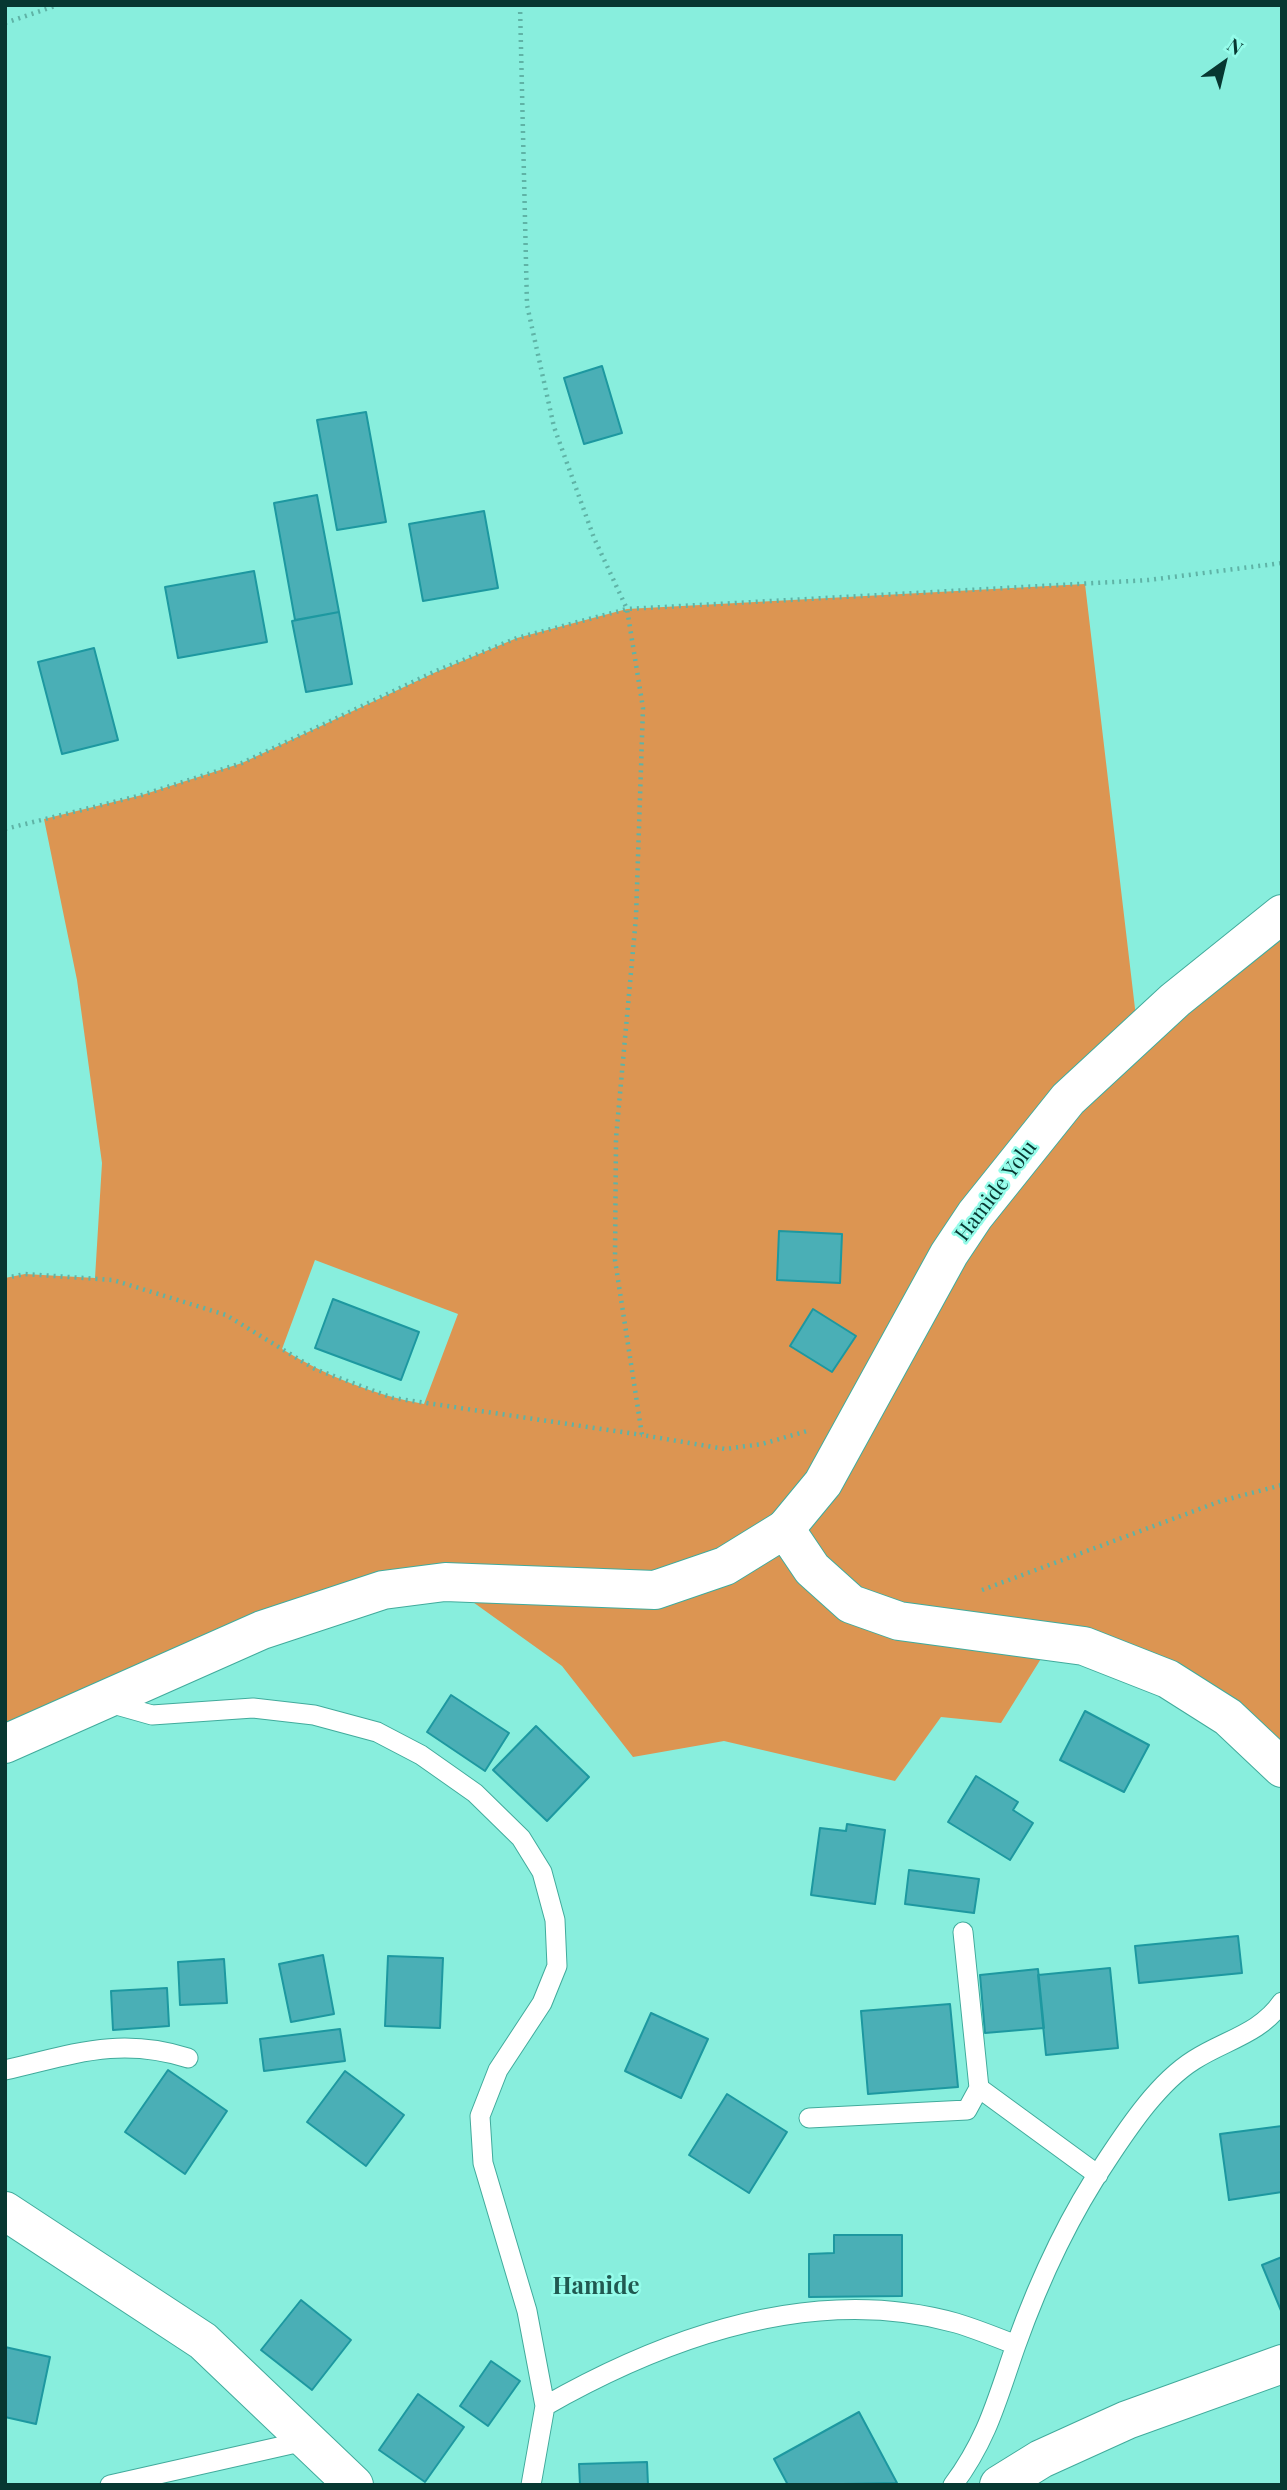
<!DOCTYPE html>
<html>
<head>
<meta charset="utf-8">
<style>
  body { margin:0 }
  #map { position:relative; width:1287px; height:2490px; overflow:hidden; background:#8ed; font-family:"Playfair Display",serif }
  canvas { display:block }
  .frame { position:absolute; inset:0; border:7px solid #073731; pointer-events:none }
  .north { position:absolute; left:1189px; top:28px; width:70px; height:70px; -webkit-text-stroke:5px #95fcea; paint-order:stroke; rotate:34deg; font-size:19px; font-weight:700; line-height:28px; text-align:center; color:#073731 }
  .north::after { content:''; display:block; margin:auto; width:24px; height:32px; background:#073731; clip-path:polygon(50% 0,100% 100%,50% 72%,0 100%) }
</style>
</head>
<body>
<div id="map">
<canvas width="1287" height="2490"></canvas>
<div class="frame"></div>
<div class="north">N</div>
</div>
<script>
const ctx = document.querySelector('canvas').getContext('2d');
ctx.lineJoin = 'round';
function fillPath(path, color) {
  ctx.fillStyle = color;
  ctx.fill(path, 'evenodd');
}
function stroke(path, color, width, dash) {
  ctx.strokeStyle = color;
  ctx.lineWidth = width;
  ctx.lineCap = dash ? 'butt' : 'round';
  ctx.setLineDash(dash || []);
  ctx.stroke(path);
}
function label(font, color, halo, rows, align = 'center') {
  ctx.font = font + ' "Playfair Display",serif';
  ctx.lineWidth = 5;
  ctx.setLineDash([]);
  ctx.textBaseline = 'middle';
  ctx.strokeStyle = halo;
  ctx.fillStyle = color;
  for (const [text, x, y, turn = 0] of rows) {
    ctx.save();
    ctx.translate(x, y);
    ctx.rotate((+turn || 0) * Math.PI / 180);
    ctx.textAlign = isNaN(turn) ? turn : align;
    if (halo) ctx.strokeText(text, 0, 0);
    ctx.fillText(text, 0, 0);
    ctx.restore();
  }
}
fillPath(new Path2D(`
  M1085,584L1138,1034L1282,914V1768L1228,1717L1052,1641L1001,1723L941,1717L895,1781L724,1741L633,1757L562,1666L445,1582L5,1744V1278L25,1274L95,1278L102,1163L77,980L44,819L142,795L242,763L436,672L517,638L627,609ZM315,1260L458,1314L424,1404C374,1395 326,1376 282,1349Z`), '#dc9552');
const building = new Path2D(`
  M602,366L622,433L584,444L564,378Z
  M366,412L386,522L337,530L317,420Z
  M317,495L339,612L295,620L274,503Z
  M484,511L498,588L423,601L409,524Z
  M254,571L267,642L178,658L165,587Z
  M339,612L352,684L306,692L292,621Z
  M94,648L118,740L62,754L38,662Z
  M779,1231L842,1234L840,1283L777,1280Z
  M333,1299L419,1332L401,1380L315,1348Z
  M813,1309L856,1336L832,1372L790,1346Z
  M451,1695L509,1733L485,1771L427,1732Z
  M1085,1711L1149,1745L1124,1792L1060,1760Z
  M536,1726L589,1777L547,1821L493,1770Z
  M976,1776L1018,1802L1013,1810L1033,1823L1010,1860L948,1822Z
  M847,1824L885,1830L875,1904L811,1895L820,1828L846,1831Z
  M909,1870L979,1879L974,1913L905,1904Z
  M1238,1936L1242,1973L1139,1983L1135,1946Z
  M323,1955L334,2014L291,2022L279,1964Z
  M388,1956L443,1958L440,2028L385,2026Z
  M224,1959L227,2003L180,2005L178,1962Z
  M1110,1968L1118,2048L1046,2055L1038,1975Z
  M1038,1969L1044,2028L985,2033L980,1975Z
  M167,1988L169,2026L113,2030L111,1991Z
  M950,2004L958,2087L868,2094L861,2011Z
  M651,2013L708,2039L681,2098L625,2071Z
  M340,2029L345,2061L264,2071L260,2039Z
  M168,2070L227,2111L185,2174L125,2132Z
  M345,2071L404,2115L366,2166L307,2122Z
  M727,2094L787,2132L749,2193L689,2155Z
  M1282,2126V2192L1229,2200L1220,2134Z
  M834,2235H902V2296L809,2297V2254L834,2253Z
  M1282,2257V2313L1262,2265Z
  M301,2300L351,2340L312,2390L261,2350Z
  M5,2347L50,2357L36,2424L5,2417Z
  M491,2361L520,2381L488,2426L460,2406Z
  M418,2394L464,2427L425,2482L379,2450Z
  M859,2412L897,2483L788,2485L774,2459Z
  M647,2462L648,2485H580L579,2464Z`);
fillPath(building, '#4aafb6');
stroke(building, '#1d98a0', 2);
const service = new Path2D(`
  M106,1702L152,1715L253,1708L314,1715L377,1732L421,1755L475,1793L521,1838L542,1872L555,1920L557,1966L542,2003L498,2070L480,2116L483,2163L527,2311L545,2406L531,2485
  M5,2070C72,2055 118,2036 188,2058
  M979,2088L1098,2175
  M809,2118L967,2110L979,2088L963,1932
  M545,2406C668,2336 815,2284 956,2323C976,2329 996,2337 1016,2345
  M110,2485L305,2441
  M953,2485C988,2438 997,2399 1016,2345C1039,2281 1069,2216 1107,2160C1130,2125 1159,2082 1194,2060C1225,2040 1260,2034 1282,2002`);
const minor = new Path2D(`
  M5,1744L262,1630L383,1590L445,1582L655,1590L725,1566L785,1529L812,1569L851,1604L899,1621L1084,1646L1168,1679L1228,1717L1282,1768
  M5,2211L203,2341L354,2485
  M999,2485L1041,2459L1127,2420L1282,2364`);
const tertiary = new Path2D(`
  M785,1529L823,1483L949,1254L975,1215L1068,1099L1175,1000L1282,914`);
stroke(service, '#41ab9c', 21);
stroke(minor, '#41ab9c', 40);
stroke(tertiary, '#41ab9c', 40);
stroke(new Path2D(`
  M520,5L527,305L554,427L594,538L627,609L643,708L636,917L616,1138L615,1260L642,1435L725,1449L762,1444L807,1431
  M5,23L58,5
  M5,829L142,795L242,763L436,671L517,638L627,609L1149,580L1282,563
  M5,1278L25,1274L113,1280L226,1315L315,1369L393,1398L642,1435
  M982,1590L1221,1501L1282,1485`), '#5fb3a6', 4.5, [2, 5]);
stroke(service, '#fff', 19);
stroke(minor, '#fff', 38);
stroke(tertiary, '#fff', 38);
label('21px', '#073731', '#95fcea', [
  ["Hamide Yolu",996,1191,-53]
]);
label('bold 24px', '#205850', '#95fcea', [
  ["Hamide",596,2287]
]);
</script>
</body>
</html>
